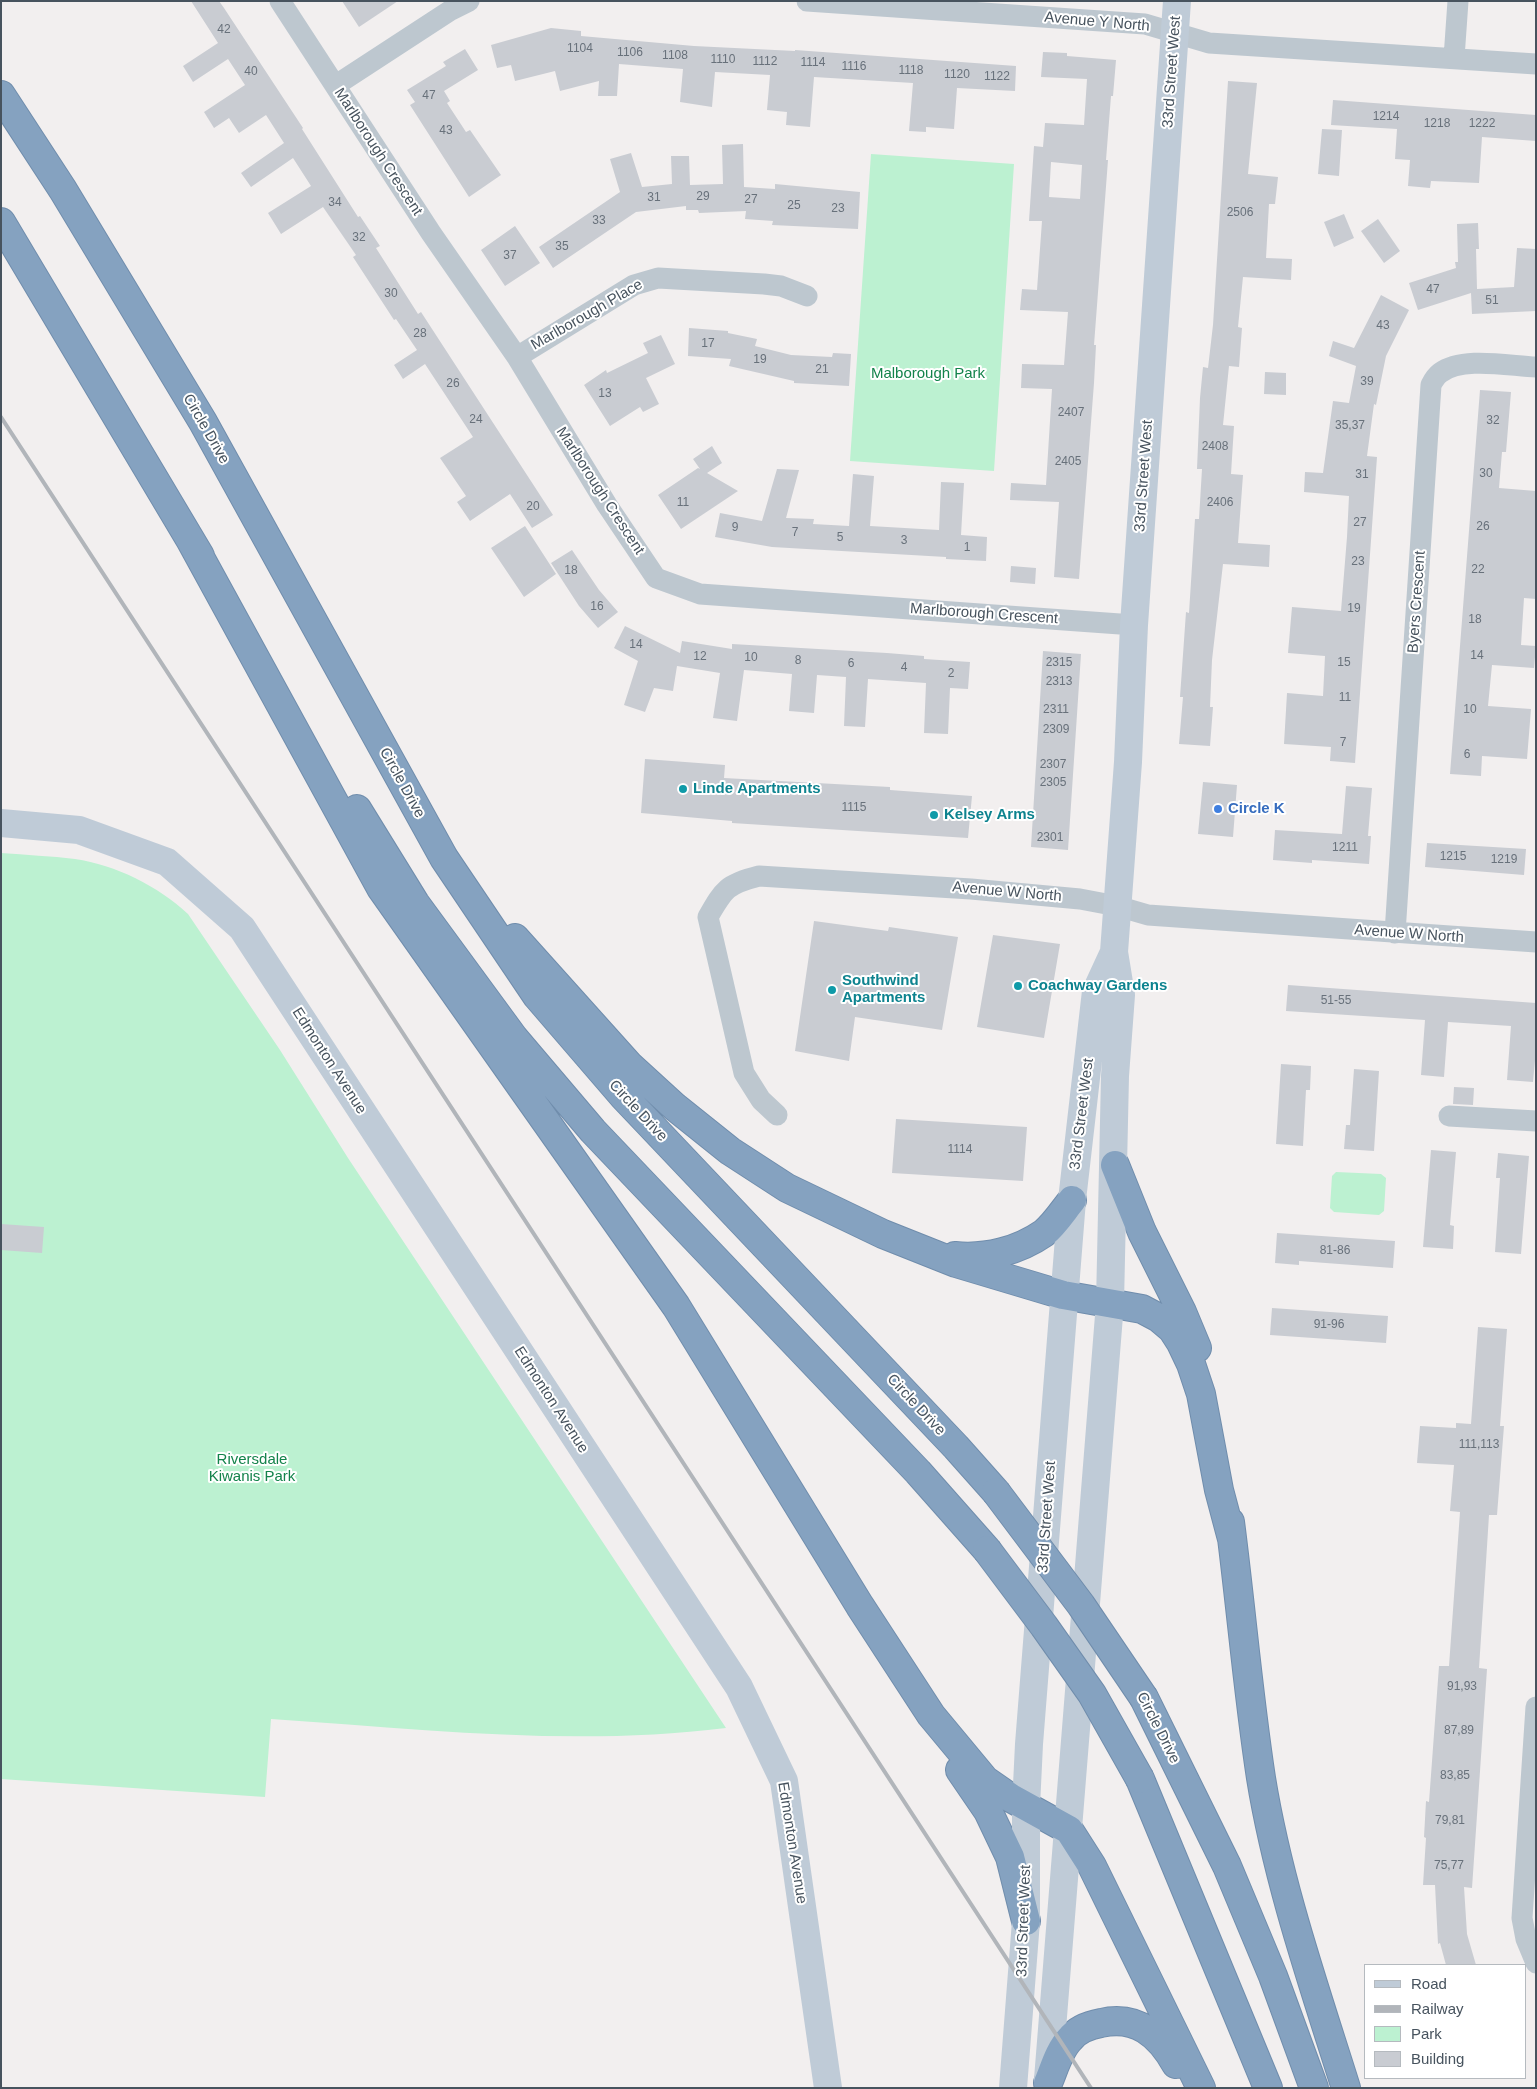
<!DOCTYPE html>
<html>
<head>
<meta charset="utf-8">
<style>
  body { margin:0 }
  #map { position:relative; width:1537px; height:2089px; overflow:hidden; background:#f2efef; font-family:Helvetica,sans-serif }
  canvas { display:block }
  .frame { position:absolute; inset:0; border:2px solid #47535e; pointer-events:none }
  .legend { position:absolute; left:1364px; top:1964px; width:162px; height:115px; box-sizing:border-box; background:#fff; border:1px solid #b5babf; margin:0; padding:6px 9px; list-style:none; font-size:15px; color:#47535e }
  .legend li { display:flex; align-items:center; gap:10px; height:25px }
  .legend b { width:25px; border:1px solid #b5babf }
</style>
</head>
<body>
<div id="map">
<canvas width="1537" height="2089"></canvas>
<div class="frame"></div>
<ul class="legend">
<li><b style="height:6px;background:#bfcbd7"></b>Road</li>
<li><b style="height:6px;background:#b1b5ba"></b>Railway</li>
<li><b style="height:14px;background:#bcf1d1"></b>Park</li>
<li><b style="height:14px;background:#c9ccd2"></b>Building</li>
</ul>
</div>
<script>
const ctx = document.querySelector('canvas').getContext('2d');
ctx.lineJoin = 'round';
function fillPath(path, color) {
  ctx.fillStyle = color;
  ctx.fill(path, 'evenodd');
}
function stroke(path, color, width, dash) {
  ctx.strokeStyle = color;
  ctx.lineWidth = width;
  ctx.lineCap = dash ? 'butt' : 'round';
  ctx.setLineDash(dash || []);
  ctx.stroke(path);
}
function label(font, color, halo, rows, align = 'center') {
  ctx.font = font + ' Helvetica,sans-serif';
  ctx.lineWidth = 4;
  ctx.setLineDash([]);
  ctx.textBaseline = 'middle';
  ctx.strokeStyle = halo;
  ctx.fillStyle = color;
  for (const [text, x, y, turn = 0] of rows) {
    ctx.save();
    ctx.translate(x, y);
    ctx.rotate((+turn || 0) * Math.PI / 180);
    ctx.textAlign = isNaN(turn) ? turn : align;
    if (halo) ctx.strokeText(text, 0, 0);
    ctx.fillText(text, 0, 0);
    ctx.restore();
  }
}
fillPath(new Path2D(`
  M871,154L1014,164L994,471L850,461Z
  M1,853C26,855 51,856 75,859C116,865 158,886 188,914L280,1050L348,1158L726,1728C574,1747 422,1729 271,1719L265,1797L1,1779Z
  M1336,1172L1381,1174L1386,1178L1384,1211L1379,1215L1334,1212L1330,1208L1332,1176Z`), '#bcf1d1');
fillPath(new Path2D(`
  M191,1H219L224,8L303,128L302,129L358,217L360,216L380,246L376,248L418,314L421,312L553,515L532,528L510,494L470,521L457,502L466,496L440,458L473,437L425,364L403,379L394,365L417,350L396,319L394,320L353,257L356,255L323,207L281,234L268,213L311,186L293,158L251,187L241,173L284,143L266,115L239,133L229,118L214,128L204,112L245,85L228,59L193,82L183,66L218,43Z
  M342,1H398L359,27Z
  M551,28L581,31V36L694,46L795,51V50L1016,66L1015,91L957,88L954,129L926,127V132L909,131L913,83L814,77L810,127L786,125L787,112L767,110L770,75L715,72L712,107L680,102L683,69L619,64L617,96H598L599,81L560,91L555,71L515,81L511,65L497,68L491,45Z
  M465,49L478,70L444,91L450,101L447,103L466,132L470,130L501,175L469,197L410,105L415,102L407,90L446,66L443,62Z
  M1043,52L1067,53V56L1116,60L1113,96H1111L1106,160H1108L1094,345H1096L1094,383L1079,579L1054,577L1059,502L1010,500L1011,483L1046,485L1052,389L1021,388L1022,364L1064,365L1068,312L1020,310L1022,289L1037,290L1042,221H1029L1034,146L1043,147L1045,123L1084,125L1087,79L1041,77ZM1051,162L1082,165L1080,199L1049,197Z
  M1228,81L1257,83L1248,174L1278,177L1275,204H1269L1266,258L1292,259L1291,280L1243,277L1238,327L1242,328L1239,367L1229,366L1223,425L1234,426L1231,474L1243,475L1238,543L1270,545L1269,567L1223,564L1212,660L1210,707H1213L1210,746L1179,744L1183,697H1180L1186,612L1189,613L1195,519H1199L1202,469H1197L1200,398L1203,367L1208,368L1213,325Z
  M1333,100L1536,115V141L1482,137L1479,183L1431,181L1430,188L1408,186L1410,160L1395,159L1397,129L1331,125Z
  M1322,129L1342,130L1339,176L1318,174Z
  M743,144L744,187L775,189V184L860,192L858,229L772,225L773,221L745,219L746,211L699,213L698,210H686V206L636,212L553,268L539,247L620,192L610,159L631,153L642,187L672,184L671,156H689L690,185L723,184L722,145Z
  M1344,214L1354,238L1334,247L1324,222Z
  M1378,219L1400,251L1384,263L1361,231Z
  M1478,223L1479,249H1476L1477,289L1514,287L1517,248L1536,249V311L1472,314L1471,293L1418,310L1409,283L1456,268L1455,262H1458L1457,224Z
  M515,226L540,263L505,286L481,250Z
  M1381,295L1409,310L1386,356L1376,405L1374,404L1367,456L1377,457L1355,763L1330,761L1331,747L1284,744L1287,693L1323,696L1325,656L1288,653L1292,607L1341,611L1347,537L1349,496L1304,492L1305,472L1323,473L1333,401L1349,403L1356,366L1329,356L1333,341L1354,348Z
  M689,328L728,331V333L757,339L755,346L791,355L832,357L833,353L851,354L849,386L794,383V381L729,366L731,359L688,356Z
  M661,335L675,364L646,378L659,404L643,412L640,407L610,426L584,385L606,370L607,373L648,353L643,343Z
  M1265,372L1286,373V395L1264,394Z
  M1480,390L1511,392L1506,452H1502L1499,488L1536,491V599L1524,598L1521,645L1536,646L1534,668L1492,665L1488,706L1531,709L1527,759L1482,756L1481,776L1450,774Z
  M712,446L722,463L707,473L738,491L681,529L658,495L698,468L700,469L693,459Z
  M777,469L799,470L786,518L814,519L813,524L849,526L853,474L874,476L870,526L939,530L941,482L964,483L961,535L987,537L986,561L946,559V557L772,547L715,537L720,513L762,521Z
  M525,526L556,574L524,597L491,548Z
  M572,550L599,590L618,612L598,628L579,606L551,563Z
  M1011,566L1036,568L1035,584L1010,582Z
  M625,626L680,653L682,641L732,649V644L887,653L924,656V659L970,662L968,689L950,688L948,734L924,733L926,683L868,679L865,727L844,726L846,677L817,675L814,713L789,711L792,674L744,670L737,721L713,718L720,673L677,666L673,691L654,688L645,712L624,705L638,661L614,648Z
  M1043,651L1081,654L1068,850L1031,847Z
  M645,759L725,765L724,778L890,787V790L972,796L968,838L732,823V821L641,813Z
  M1203,782L1237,785L1233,837L1198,834Z
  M1346,786L1372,788L1368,836H1371L1369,864L1312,860V863L1273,860L1275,830L1342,834Z
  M1427,843L1526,849L1524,875L1425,867Z
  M814,921L888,931L889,927L958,937L942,1030L855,1017L849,1061L795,1051Z
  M993,935L1060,944L1044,1038L977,1027Z
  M1288,985L1536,1003V1050L1533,1082L1507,1080L1511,1026L1448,1022L1444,1077L1421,1075L1425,1020L1286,1011Z
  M1281,1064L1311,1066L1310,1090H1306L1303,1146L1276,1144Z
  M1354,1069L1379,1071L1374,1151L1344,1149L1346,1125H1350Z
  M1454,1087L1474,1088L1473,1105L1453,1104Z
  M896,1119L1027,1127L1023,1181L892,1173Z
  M1431,1150L1456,1152L1450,1225L1454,1226L1453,1249L1423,1247Z
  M1498,1153L1529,1156L1521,1254L1495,1252L1500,1178H1496Z
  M1,1224L44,1227L42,1253L1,1250Z
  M1277,1233L1395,1241L1393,1268L1299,1261V1265L1275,1263Z
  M1272,1308L1388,1316L1386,1343L1270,1335Z
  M1478,1327L1507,1329L1500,1426H1504L1497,1515H1489L1486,1562L1479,1668L1487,1669L1472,1888L1464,1887L1467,1934L1476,1965H1446L1440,1943L1438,1944L1435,1885H1423L1426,1838L1424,1837L1426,1801L1429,1802L1439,1666H1449L1460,1512L1450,1511L1454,1465L1417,1463L1420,1426L1456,1428V1423L1471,1424Z`), '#c9ccd2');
const highway = new Path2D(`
  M1,95L63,190L203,422L444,858L537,996L624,1097L956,1447L996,1492
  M1,222L200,556
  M191,541L381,888L676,1306L860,1606L931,1715L985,1780L1011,1798L1069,1830L1092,1866L1201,2088
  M357,809L415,903L514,1038L593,1131L918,1472L987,1550
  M515,938L629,1065L675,1107L730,1151L787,1188L883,1234L956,1263L1063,1295L1142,1309L1159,1318L1172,1329L1181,1343L1191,1364L1201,1394L1219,1490L1232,1539
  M1115,1165L1142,1232L1182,1312L1197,1348
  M955,1256C986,1259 1018,1251 1044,1233C1055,1224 1063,1211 1072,1200
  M1230,1522C1241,1607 1248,1693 1261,1778C1278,1883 1314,1986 1346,2088
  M1144,1698L1227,1866L1273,1976L1314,2088
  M960,1770L988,1811L1010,1857L1026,1921
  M1140,1779L1268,2088
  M1048,2083C1054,2069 1059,2050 1070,2039C1077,2030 1090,2025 1101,2023C1136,2015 1159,2034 1176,2064`);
stroke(highway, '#708dac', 30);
stroke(new Path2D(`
  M280,1L431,233L517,357L607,505L656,578L700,594L1134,625
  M807,1L1145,24L1209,43L1536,64
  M1454,58L1458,1
  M336,85L451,10L469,1
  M517,357L634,285L658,278L764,284L781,286L807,296
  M1395,933L1431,385C1433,381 1436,376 1440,373C1462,356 1509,366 1536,367
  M777,1115L761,1100L744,1073L708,917C724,889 727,884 759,876L971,889L1080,899L1117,906L1148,915L1536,942
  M1449,1116L1536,1121
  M1536,1707L1522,1918L1526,1939L1536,1963`), '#bdc7cf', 21);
stroke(new Path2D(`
  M1,823L79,830L167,862L242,928L739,1687L784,1781L828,2088
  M1048,2079L1110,1303L1115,1076L1121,995L1114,952L1128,762L1134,625L1177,1
  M1013,2088L1026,1921V1806L1029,1744L1072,1200L1096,991L1114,952`), '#bfcbd7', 28);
stroke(highway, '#85a2c0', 28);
stroke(new Path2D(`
  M1,417L1091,2088`), '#b1b5ba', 4);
const highwayBridge = new Path2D(`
  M996,1492L1081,1605L1144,1698
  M987,1550L1044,1626L1092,1694L1140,1779`);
stroke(highwayBridge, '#708dac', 30, []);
stroke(highwayBridge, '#85a2c0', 28);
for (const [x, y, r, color] of [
  [683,789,5,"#0f9aa8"],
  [1218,809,5,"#3f7fe0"],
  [934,815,5,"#0f9aa8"],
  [1018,986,5,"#0f9aa8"],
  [832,990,5,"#0f9aa8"]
]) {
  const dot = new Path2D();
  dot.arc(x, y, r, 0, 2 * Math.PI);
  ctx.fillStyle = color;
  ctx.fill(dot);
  stroke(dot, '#fff', 2);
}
label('12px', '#68717b', null, [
  ["42",224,30],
  ["1104",580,49],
  ["1106",630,53],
  ["1108",675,56],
  ["1110",723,60],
  ["1112",765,62],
  ["1114",813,63],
  ["1116",854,67],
  ["1118",911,71],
  ["40",251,72],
  ["1120",957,75],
  ["1122",997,77],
  ["47",429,96],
  ["1214",1386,117],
  ["1218",1437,124],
  ["1222",1482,124],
  ["43",446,131],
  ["29",703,197],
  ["31",654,198],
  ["27",751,200],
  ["34",335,203],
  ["25",794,206],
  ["23",838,209],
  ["2506",1240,213],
  ["33",599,221],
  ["32",359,238],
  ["35",562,247],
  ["37",510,256],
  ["47",1433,290],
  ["30",391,294],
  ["51",1492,301],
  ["43",1383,326],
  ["28",420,334],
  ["17",708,344],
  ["19",760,360],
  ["21",822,370],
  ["39",1367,382],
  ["26",453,384],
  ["13",605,394],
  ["2407",1071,413],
  ["24",476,420],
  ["32",1493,421],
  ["35,37",1350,426],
  ["2408",1215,447],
  ["2405",1068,462],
  ["30",1486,474],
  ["31",1362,475],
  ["11",683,503],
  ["2406",1220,503],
  ["20",533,507],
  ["27",1360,523],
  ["26",1483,527],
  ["9",735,528],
  ["7",795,533],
  ["5",840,538],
  ["3",904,541],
  ["1",967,548],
  ["23",1358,562],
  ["22",1478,570],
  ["18",571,571],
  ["16",597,607],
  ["19",1354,609],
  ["18",1475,620],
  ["14",636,645],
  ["14",1477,656],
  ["12",700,657],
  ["10",751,658],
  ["8",798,661],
  ["2315",1059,663],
  ["15",1344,663],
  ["6",851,664],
  ["4",904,668],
  ["2",951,674],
  ["2313",1059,682],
  ["11",1345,698],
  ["2311",1056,710],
  ["10",1470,710],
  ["2309",1056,730],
  ["7",1343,743],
  ["6",1467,755],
  ["2307",1053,765],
  ["2305",1053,783],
  ["1115",854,808],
  ["2301",1050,838],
  ["1211",1345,848],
  ["1215",1453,857],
  ["1219",1504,860],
  ["51-55",1336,1001],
  ["1114",960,1150],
  ["81-86",1335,1251],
  ["91-96",1329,1325],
  ["111,113",1479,1445],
  ["91,93",1462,1687],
  ["87,89",1459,1731],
  ["83,85",1455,1776],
  ["79,81",1450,1821],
  ["75,77",1449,1866]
]);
label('15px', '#47535e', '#fff', [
  ["Avenue Y North",1097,22,5],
  ["33rd Street West",1172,72,-86],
  ["Marlborough Crescent",378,152,57],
  ["Marlborough Place",587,315,-30],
  ["Circle Drive",206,429,60],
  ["33rd Street West",1144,476,-86],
  ["Marlborough Crescent",600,491,57],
  ["Byers Crescent",1417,602,-86],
  ["Marlborough Crescent",984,614,4],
  ["Circle Drive",402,783,61],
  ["Avenue W North",1007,892,5],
  ["Avenue W North",1409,934,4],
  ["Edmonton Avenue",329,1061,57],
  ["Circle Drive",638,1111,47],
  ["33rd Street West",1082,1114,-83],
  ["Edmonton Avenue",551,1400,57],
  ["Circle Drive",916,1405,47],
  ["33rd Street West",1047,1517,-86],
  ["Circle Drive",1158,1728,63],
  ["Edmonton Avenue",792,1843,81],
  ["33rd Street West",1024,1921,-88]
]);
label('15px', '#13834b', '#fff', [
  ["Malborough Park",928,374],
  ["Riversdale",252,1460],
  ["Kiwanis Park",252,1477]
]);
label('bold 15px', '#0d838f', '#fff', [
  ["Linde Apartments",693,789],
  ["Kelsey Arms",944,815],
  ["Southwind",842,981],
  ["Apartments",842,998],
  ["Coachway Gardens",1028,986]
], 'left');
label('bold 15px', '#366cbe', '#fff', [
  ["Circle K",1228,809]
], 'left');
</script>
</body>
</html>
